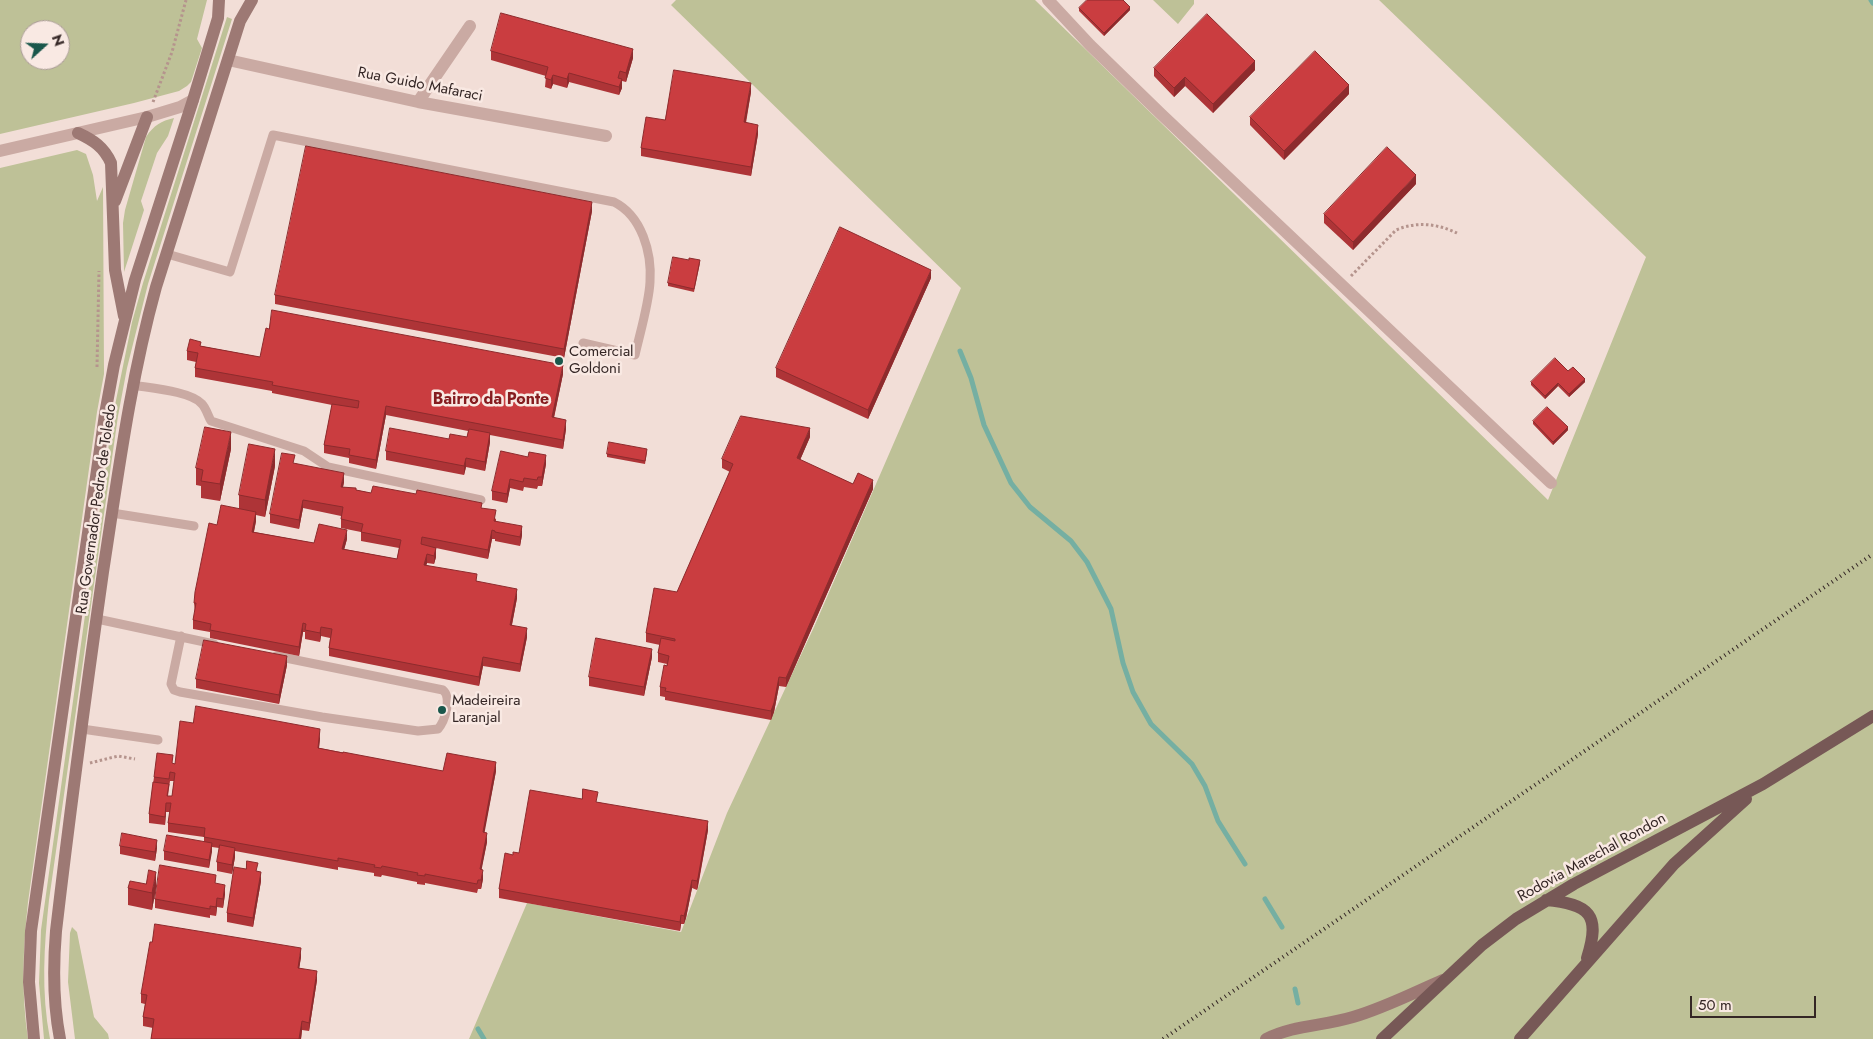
<!DOCTYPE html>
<html>
<head>
<meta charset="utf-8">
<style>
  body { margin:0 }
  #map { position:relative; width:1873px; height:1039px; overflow:hidden; background:#f2ded7; font-family:Jost,sans-serif }
  canvas { display:block }
  .north { position:absolute; left:20px; top:20px; width:50px; height:50px; box-sizing:border-box; background:#f9e9e3; border:1px solid #aa9b97; border-radius:50%; rotate:70deg; font-size:14px; font-weight:700; line-height:20px; text-align:center; color:#342625 }
  .north::after { content:''; display:block; margin:auto; width:18px; height:22px; background:#1a574b; clip-path:polygon(50% 0,100% 100%,50% 72%,0 100%) }
  .scale { position:absolute; left:1690px; top:996px; width:126px; height:22px; box-sizing:border-box; border:2px solid #342625; border-top:0; padding-left:6px; font-size:15px; line-height:18px; white-space:nowrap; color:#342625; -webkit-text-stroke:4px #f9e9e3; paint-order:stroke }
</style>
</head>
<body>
<div id="map">
<canvas width="1873" height="1039"></canvas>
<div class="north">N</div>
<div class="scale">50 m</div>
</div>
<script>
const ctx = document.querySelector('canvas').getContext('2d');
ctx.lineJoin = 'round';
function fillPath(path, color) {
  ctx.fillStyle = color;
  ctx.fill(path, 'evenodd');
}
function stroke(path, color, width, dash) {
  ctx.strokeStyle = color;
  ctx.lineWidth = width;
  ctx.lineCap = dash ? 'butt' : 'round';
  ctx.setLineDash(dash || []);
  ctx.stroke(path);
}
function label(font, color, halo, rows, align = 'center') {
  ctx.font = font + ' Jost,sans-serif';
  ctx.lineWidth = 5;
  ctx.setLineDash([]);
  ctx.textBaseline = 'middle';
  ctx.strokeStyle = halo;
  ctx.fillStyle = color;
  for (const [text, x, y, turn = 0] of rows) {
    ctx.save();
    ctx.translate(x, y);
    ctx.rotate((+turn || 0) * Math.PI / 180);
    ctx.textAlign = isNaN(turn) ? turn : align;
    if (halo) ctx.strokeText(text, 0, 0);
    ctx.fillText(text, 0, 0);
    ctx.restore();
  }
}
fillPath(new Path2D(`
  M0,0H207L197,39L202,48L191,82L187,86L179,91L134,103L0,134ZM30,30H60V60H30Z
  M676,0H1035L1548,500L1646,257L1379,0H1873V1039H469L527,903L681,932L727,813L814,627L961,288L671,5Z
  M1153,0H1194V4L1178,24Z
  M227,17L232,19L148,284L127,368L118,416L49,900C44,946 41,992 50,1039H44L39,983L41,930L113,415L132,322L143,283Z
  M174,118L168,136L157,153L141,201L144,210L124,272L123,223L125,210L146,137C154,125 161,121 174,118Z
  M77,150L86,154L93,175L97,201L103,187L104,374L97,412L28,902C23,949 21,992 28,1039H0V168Z
  M72,927L77,932L94,1017L108,1034L109,1039H75L68,982L70,933Z`), '#bec197');
stroke(new Path2D(`
  M1871,0L1873,3
  M960,351L971,378L984,425L1011,483L1030,507L1071,541L1087,562L1111,609L1123,663L1133,692L1151,724L1192,764L1205,786L1218,821L1245,864
  M1265,899L1282,927
  M1295,989L1298,1003
  M478,1029L484,1039`), '#75afa2', 5);
stroke(new Path2D(`
  M153,102L172,52L186,0
  M1351,276L1396,230C1417,221 1438,224 1457,233
  M97,367L99,271
  M90,763L118,756L135,759`), '#b5948d', 3, [2.5, 2.5]);
stroke(new Path2D(`
  M167,254L230,272L273,135L614,202C642,216 652,253 650,282C649,303 640,333 635,355L583,343
  M132,385C149,388 191,391 202,404C206,408 208,416 211,421L304,451L328,467L481,500
  M112,513L194,526
  M97,619L214,644
  M181,636L171,684L174,690L180,692L322,717L418,731L438,729C445,721 452,698 443,690L276,656
  M82,729L158,740`), '#caaaa3', 9);
stroke(new Path2D(`
  M1048,0L1090,45L1161,114L1551,483
  M228,60L418,102L606,136
  M418,102L470,26`), '#caaaa3', 12);
stroke(new Path2D(`
  M0,151L147,117L180,107L193,100`), '#caaaa3', 12);
stroke(new Path2D(`
  M78,133C93,140 104,147 111,163L115,270L124,316
  M115,201L147,117
  M34,1039L29,982L31,931L105,414L114,365L135,280L193,100L218,18L219,0
  M60,1039C53,1003 53,967 56,931C70,811 86,692 103,572C118,475 130,381 156,287L240,21L252,0
  M1266,1039C1293,1025 1324,1026 1353,1017C1384,1008 1413,993 1443,980`), '#9d7974', 12);
stroke(new Path2D(`
  M1546,900C1590,904 1601,915 1587,958
  M1382,1039L1482,945L1516,919L1574,884L1763,784L1873,716
  M1520,1039L1674,864L1746,799`), '#775856', 12);
stroke(new Path2D(`
  M1163,1039L1873,554`), '#342625', 4, [1, 4]);
fillPath(new Path2D(`
  M1079,8L1130,10L1104,36L1079,11Z
  M491,51L633,58L626,82L622,81V88L619,95L569,82L567,88L553,84L551,89L545,87L546,76L491,60Z
  M1154,68L1255,70L1213,113L1185,86L1174,97L1154,76Z
  M751,92L746,123L758,134L751,176L641,156V148L665,120Z
  M1349,94L1284,160L1250,125V117Z
  M1416,184L1353,250L1324,223V214Z
  M592,211L564,358L275,304V295Z
  M700,263L694,292L668,286V283Z
  M931,278L868,419L776,377V368Z
  M201,346L260,357L563,374L554,418L566,429L563,449L490,435V442L485,471L466,467L464,475L386,460V451L449,439L467,437L468,431L386,415L376,469L349,463V458L324,453V445L332,405L272,393V391L195,377V368L196,362L187,360V351Z
  M1568,371L1585,382L1569,397L1558,386L1545,399L1531,385V382Z
  M1533,421L1568,430L1553,445L1533,424Z
  M810,437L800,460L853,484L873,489L786,687L779,686L774,712L771,720L665,700V697L660,696V687L667,664L658,662V653L660,645L646,642V633L677,592L730,472L722,468V459Z
  M231,449L220,501L201,498V486L196,485V468Z
  M501,451L546,464L542,486H538L537,489L524,487L523,491L510,488L507,503L492,500V491Z
  M647,452L645,464L607,457V454Z
  M295,463L344,482L343,487L371,493L482,508L496,519V521L522,535L520,546L495,541V539H492L488,559L436,548V557L434,564L427,563L426,565L477,581L517,598L512,625L527,637L520,672L483,666L479,686L329,656V648L330,638L321,636L320,642L305,639V632H303L299,656L210,638V632L193,629V620L195,612L194,603L217,525L239,509V495L275,466L265,517L256,515V521L254,532L314,543L347,539L344,549L397,559L399,548L361,541V532L341,528V516L303,508L299,529L270,523V514Z
  M652,657L644,696L589,686V677Z
  M287,665L279,704L196,688V679Z
  M320,738L319,748L443,771H496L484,832L487,842L481,870L483,879L481,889H478L477,893L425,883V885L417,884V882L382,875L381,877L374,876V873L338,867V870L235,851V857L232,874L217,871V862L219,848L212,847L209,868L164,860V851L204,842V837L168,832V823L170,812H166L165,825L149,823V814L154,777L173,763L175,764ZM170,781H174L172,796H168L169,788Z
  M598,802L708,830L698,887L697,890L692,888L686,918L684,924H681L680,931L499,898V889L513,855L519,853Z
  M120,846L157,848L155,861L120,854Z
  M258,871L261,881L253,927L227,922V913Z
  M146,884L156,888L152,910L128,905V888Z
  M216,884L225,894L223,908L217,907L216,916L210,915V918L155,908V899Z
  M301,957L299,968L317,980L309,1031L302,1030L301,1039H151L153,1028L143,1026V1017L145,1004L141,1003V994Z`), '#ae3437');
fillPath(new Path2D(`
  M1130,7V10L1104,36V33Z
  M633,49V58L626,82V73Z
  M1255,61V70L1213,113V104Z
  M569,73V82L567,88V79Z
  M553,75V84L551,89V80Z
  M1185,77V86L1174,97V88Z
  M622,79V88L619,95V87Z
  M751,83V92L744,131V122Z
  M1349,85V94L1284,160V151Z
  M758,125V134L751,176V167Z
  M1416,175V184L1353,250V242Z
  M592,202V211L564,358V349Z
  M931,270V278L868,419V410Z
  M563,365V374L552,426V417Z
  M1585,379V382L1569,397V394Z
  M1558,383V386L1545,399V396Z
  M386,406V415L376,469V460Z
  M566,420V429L563,449V440Z
  M1568,427V430L1553,445V442Z
  M810,428V437L797,467V458Z
  M231,432V449L220,501V484Z
  M490,433V442L485,471V462Z
  M275,449V466L265,517V500Z
  M546,455V464L542,486V477Z
  M466,458V467L464,475V466Z
  M344,473V482L341,496V487Z
  M510,479V488L507,503V494Z
  M873,480V489L786,687V678Z
  M303,500V508L299,529V520Z
  M256,512V521L252,540V532Z
  M522,526V535L520,546V537Z
  M347,530V539L342,558V549Z
  M492,530V539L488,559V550Z
  M436,548V557L434,564V556Z
  M427,554V563L424,574V565Z
  M517,589V598L510,634V625Z
  M303,623V632L299,656V647Z
  M321,627V636L320,642V633Z
  M527,628V637L520,672V664Z
  M652,649V657L644,696V687Z
  M287,656V665L279,704V695Z
  M483,657V666L479,686V677Z
  M779,677V686L774,712L771,720V711Z
  M320,729V738L318,757V748Z
  M496,762V771L483,841V832Z
  M166,803V812L165,825V817Z
  M708,821V830L697,890V881Z
  M487,833V842L480,878V869Z
  M157,840V848L155,861V852Z
  M212,843V852L209,868V860Z
  M235,848V857L232,874V865Z
  M483,870V879L481,889V880Z
  M156,872V888L152,910V893Z
  M261,872V881L253,927V918Z
  M692,880V888L686,918L684,924V916Z
  M225,885V894L223,908V899Z
  M217,898V907L216,916V907Z
  M681,915V924L680,931V922Z
  M301,948V957L298,977V968Z
  M317,971V980L309,1031V1023Z
  M302,1021V1030L301,1039H299Z`), '#8d2b2d');
const building = new Path2D(`
  M1087,0H1123L1130,7L1104,33L1079,8Z
  M501,13L633,49L626,73L620,71L618,78L622,79L619,87L569,73L567,79L553,75L551,80L545,78L548,67L491,51Z
  M1207,14L1255,61L1213,104L1185,77L1174,88L1154,68Z
  M1315,51L1349,85L1284,151L1250,117Z
  M674,70L751,83L744,122L758,125L751,167L641,148L646,117L665,120Z
  M306,146L592,202L564,349L275,295Z
  M1387,147L1416,175L1353,242L1324,214Z
  M840,227L931,270L868,410L776,368Z
  M673,257L689,260V258L700,260L694,289L668,283Z
  M272,310L563,365L552,417L566,420L563,440L386,406L376,460L349,455L350,449L324,445L332,404L358,408L359,401L272,385L273,382L195,368L198,353L187,351L190,339L201,342L200,346L260,357L266,328L269,329Z
  M1555,358L1568,371L1573,367L1585,379L1569,394L1558,383L1545,396L1531,382Z
  M1547,407L1568,427L1553,442L1533,421Z
  M741,416L810,428L797,458L853,484L858,473L873,480L786,678L779,677L774,703L771,711L665,691L666,688L660,687L664,665L667,666L669,656L658,653L661,638L675,641V639L646,633L654,588L677,592L733,464L722,459Z
  M205,427L231,432L220,484L201,481L203,470L196,468Z
  M390,428L449,439L450,434L467,437L469,429L490,433L485,462L466,458L464,466L386,451Z
  M609,442L647,449L645,461L607,454Z
  M249,444L275,449L265,500L239,495Z
  M501,451L528,457L529,452L546,455L542,477H538L537,480L524,478L523,482L510,479L507,494L492,491Z
  M282,453L295,455L293,463L344,473L341,487L356,488V490L371,493L373,486L416,494L417,490L482,503L481,508L496,510L494,521L522,526L520,537L495,532V531L492,530L488,550L422,537L421,544L436,548L434,556L427,554L424,565L477,574L476,581L517,589L510,625L527,628L520,664L483,657L479,677L329,648L332,629L321,627L320,633L305,630L306,624L303,623L299,647L210,630L211,624L193,620L196,603H194L195,592L209,523L217,525L221,505L256,512L252,532L314,543L319,524L347,530L342,549L397,559L401,540L361,532L363,524L341,519L343,507L303,500L299,520L270,514Z
  M596,638L652,649L644,687L589,677Z
  M204,640L287,656L279,695L196,679Z
  M196,706L320,729L318,748L343,753V752L443,771L447,753L496,762L483,832L487,833L480,869L483,870L481,880H478L477,884L425,874V876L417,875L418,873L382,866L381,868L374,867L375,865L338,858V861L204,837L205,828L168,823L171,803H166L165,817L149,814L153,782L169,784L167,796H172L175,773L170,772L169,779L154,777L157,753L173,755L172,763L175,764L180,721L193,723Z
  M583,789L598,792L596,802L708,821L698,878L697,881L692,880L686,909L684,916L681,915L680,922L499,889L505,853L513,855V852L519,853L530,790L582,799Z
  M122,833L157,840L155,852L120,846Z
  M167,835L212,843L209,860L164,851Z
  M220,845L235,848L232,865L217,862Z
  M247,861L258,863L256,871L261,872L253,918L227,913L234,867L246,869Z
  M160,865L216,875L215,883L225,885L223,899L217,898L216,907L210,906V909L155,899Z
  M149,870L156,872L152,893L128,888L130,881L146,884Z
  M155,924L301,948L298,968L317,971L309,1023L302,1021L299,1039H151L154,1019L143,1017L147,995L141,994L150,942H152Z`);
fillPath(building, '#ca3d40');
stroke(building, '#8d2b2d', 1);
for (const [x, y, r, color] of [
  [559,361,5,"#1a574b"],
  [442,710,5,"#1a574b"]
]) {
  const dot = new Path2D();
  dot.arc(x, y, r, 0, 2 * Math.PI);
  ctx.fillStyle = color;
  ctx.fill(dot);
  stroke(dot, '#f9e9e3', 2);
}
label('15px', '#342625', '#f9e9e3', [
  ["Rua Guido Mafaraci",420,85,11],
  ["Rua Governador Pedro de Toledo",97,509,-82],
  ["Rodovia Marechal Rondon",1592,858,-29]
]);
label('15px', '#342625', '#f9e9e3', [
  ["Comercial",569,352],
  ["Goldoni",569,369],
  ["Madeireira",452,701],
  ["Laranjal",452,718]
], 'left');
label('bold 16px', '#851c1f', '#f9e9e3', [
  ["Bairro da Ponte",491,400]
]);
</script>
</body>
</html>
